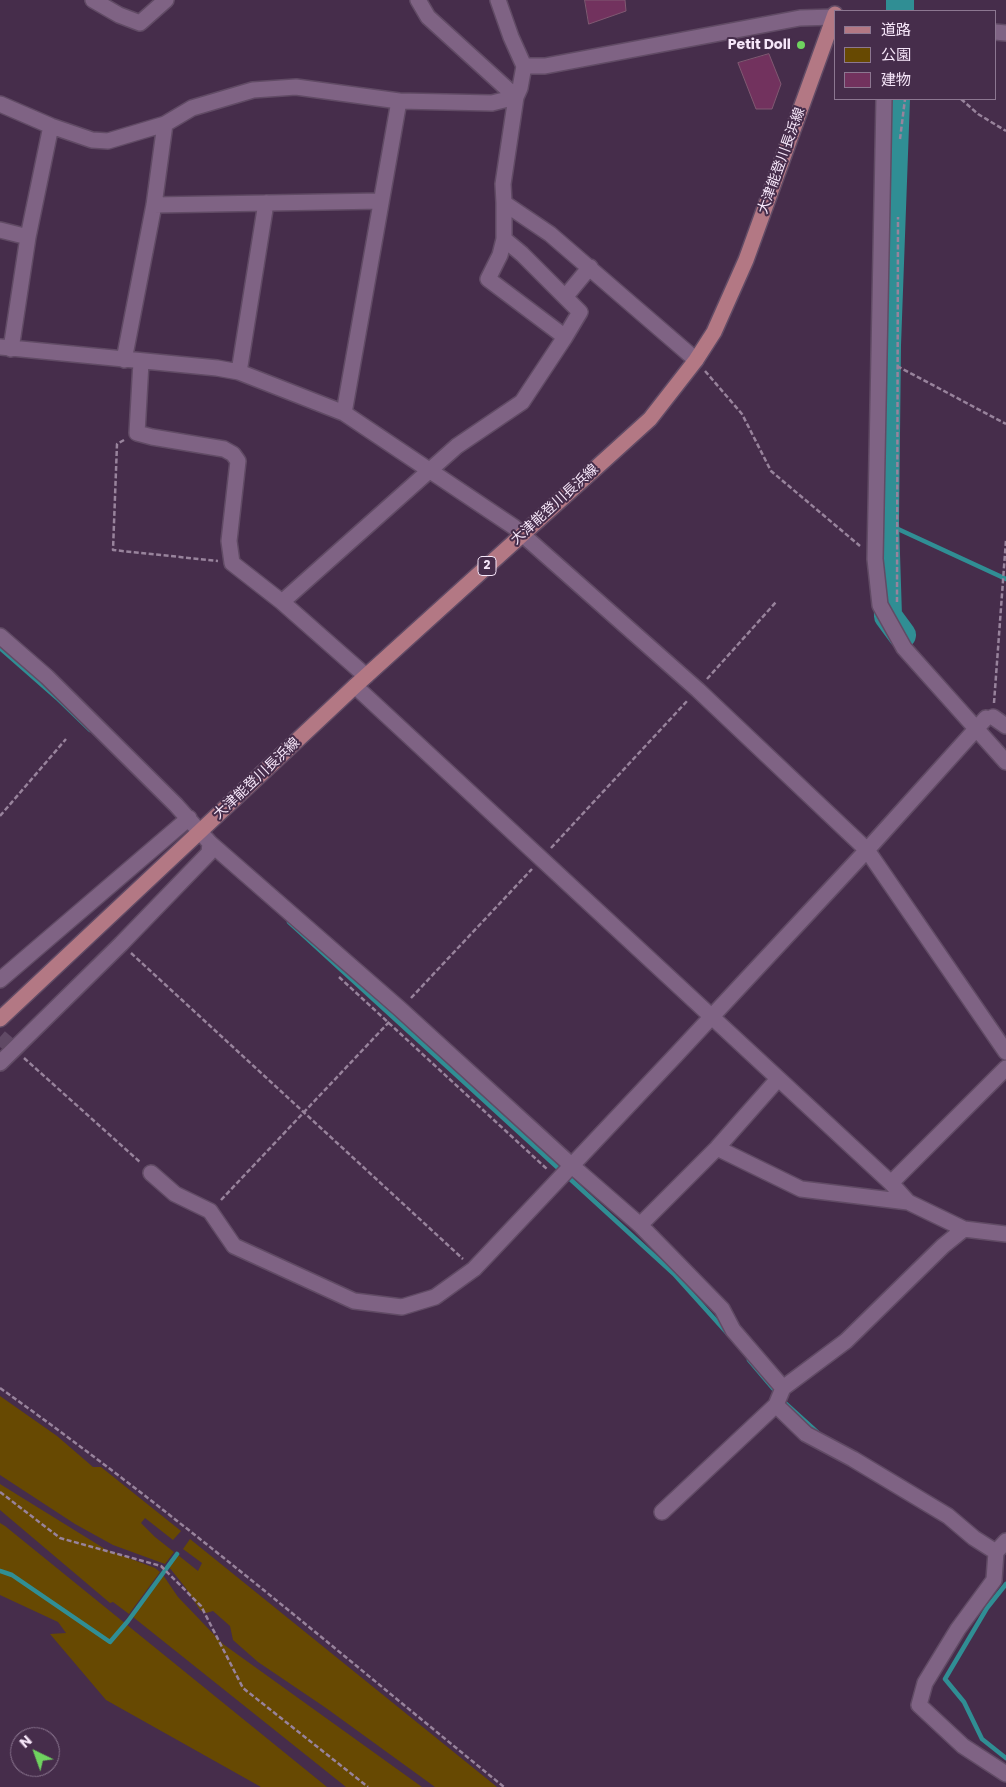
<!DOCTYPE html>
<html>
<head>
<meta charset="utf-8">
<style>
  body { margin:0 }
  #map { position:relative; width:1006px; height:1787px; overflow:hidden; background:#462d4b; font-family:Poppins,"Noto Sans JP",sans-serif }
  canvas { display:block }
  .legend { position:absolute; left:834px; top:10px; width:162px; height:90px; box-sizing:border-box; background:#462d4b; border:1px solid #8c7791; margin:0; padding:6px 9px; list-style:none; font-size:15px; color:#f6e6f9 }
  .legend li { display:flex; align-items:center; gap:10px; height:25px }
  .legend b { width:25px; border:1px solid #8c7791 }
  .north { position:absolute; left:10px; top:1727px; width:50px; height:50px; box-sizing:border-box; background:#462d4b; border:1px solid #8c7791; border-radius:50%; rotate:318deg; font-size:14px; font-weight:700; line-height:20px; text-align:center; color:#f6e6f9 }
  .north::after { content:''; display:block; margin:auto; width:18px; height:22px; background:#6fd35f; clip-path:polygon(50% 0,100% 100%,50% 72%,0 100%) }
</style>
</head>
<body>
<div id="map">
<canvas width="1006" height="1787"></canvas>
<ul class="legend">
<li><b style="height:6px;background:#b37884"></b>道路</li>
<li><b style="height:14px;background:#674902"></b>公園</li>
<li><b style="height:14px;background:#72325e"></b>建物</li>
</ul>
<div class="north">N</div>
</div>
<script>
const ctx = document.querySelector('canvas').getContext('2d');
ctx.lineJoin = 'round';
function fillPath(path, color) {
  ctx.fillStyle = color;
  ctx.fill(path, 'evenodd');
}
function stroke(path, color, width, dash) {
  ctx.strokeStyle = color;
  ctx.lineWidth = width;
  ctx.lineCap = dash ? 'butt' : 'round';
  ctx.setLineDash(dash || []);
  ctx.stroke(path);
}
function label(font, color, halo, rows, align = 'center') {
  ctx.font = font + ' Poppins,"Noto Sans JP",sans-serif';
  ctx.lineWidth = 4;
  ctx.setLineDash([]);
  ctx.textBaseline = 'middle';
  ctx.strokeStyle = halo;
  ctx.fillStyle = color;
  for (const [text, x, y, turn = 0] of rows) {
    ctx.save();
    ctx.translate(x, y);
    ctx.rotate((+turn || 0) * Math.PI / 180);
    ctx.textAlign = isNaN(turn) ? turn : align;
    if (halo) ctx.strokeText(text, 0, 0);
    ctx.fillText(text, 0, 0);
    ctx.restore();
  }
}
fillPath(new Path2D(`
  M0,1396L57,1436L93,1467H101L181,1531L173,1540L145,1518L141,1523L155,1537L174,1552L165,1564L113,1545L75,1524L0,1475Z
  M0,1484L105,1549L155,1568L160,1572L129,1614L113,1602L110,1603L0,1510Z
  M0,1523L5,1526L327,1787H261L106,1700L50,1634L66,1633L58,1622L0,1595Z
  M190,1539L497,1787H435L326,1708L258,1662L233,1640L230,1626L213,1611L206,1613L200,1610L185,1587L169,1567L178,1555L198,1571L202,1563L183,1549Z
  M163,1575L178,1597L223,1644L422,1787H346L133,1617Z`), '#674902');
stroke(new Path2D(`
  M885,523L1006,579
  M0,648L57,698L90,730
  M289,922L674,1274L728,1334
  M749,1360L777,1393
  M785,1403L817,1432
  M0,1571L12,1575L110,1642L128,1621L177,1554
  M1006,1584L987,1608L945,1679L964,1702L982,1739L1006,1758`), '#308e94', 4.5);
stroke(new Path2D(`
  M900,11V0
  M896,99L887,345L885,523L888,616L902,635`), '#308e94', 28);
const building = new Path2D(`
  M585,0H625L626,11L589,24Z
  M769,54L781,84L772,109H756L738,63Z`);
fillPath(building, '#72325e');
stroke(building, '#805972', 1);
stroke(new Path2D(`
  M0,1037L14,1049`), '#604965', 15, [15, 8]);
const minor = new Path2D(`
  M93,0L119,15L140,23L166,0
  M418,0L428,17L516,97L503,184L504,203L550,234L696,360
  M498,0L511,37L524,66H545L800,18L835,17
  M995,32L1006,33
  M884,99L875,559L880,605L904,648L1006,762
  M0,104L51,126L92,140L108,141L165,124L192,108L253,90L296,87L399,101L492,103L516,97L520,88L524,66
  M154,205L381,201
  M0,230L28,237
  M504,239L500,255L488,279L565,337L580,312L522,254L504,239V203
  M566,296L590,267
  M0,347L217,368L239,372L344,413L514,527L698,690L867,850L1006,1052
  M11,349L28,237L51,126
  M124,360L154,205L165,124
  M141,362L137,433L152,437L224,449L233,454L238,461L229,541L232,563L282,602L366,676
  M239,372L266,203
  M344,413L399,101
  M282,602L457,446L522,402L565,337
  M0,636L47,677L176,805L210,843L400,1009L571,1165L640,1225L722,1309L733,1330L783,1388
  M355,686L891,1183L908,1202L964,1229L1006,1234
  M993,717L1006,726
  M0,980L189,818
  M0,1063L121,944L209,853L210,843
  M717,1148L801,1189L908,1202
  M151,1173L175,1194L210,1211L234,1246L354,1301L402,1307L435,1297L474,1269L492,1250L675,1056L867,850L986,718
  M891,1183L1006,1068
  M640,1225L717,1148L778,1079
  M964,1229L943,1246L846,1341L783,1388L776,1405L806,1434L853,1459L948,1516L974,1538L996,1552
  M662,1512L776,1405
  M1006,1541L996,1552L994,1580L958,1629L925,1683L919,1705L963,1746L1006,1774`);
const major = new Path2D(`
  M0,1019L355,686L650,419L696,360L714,332L746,260L835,14`);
stroke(minor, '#614b65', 18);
stroke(major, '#614b65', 18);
stroke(new Path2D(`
  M961,99L978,114L1006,131
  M900,139L905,99
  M897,366L1006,424
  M705,371L742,414L771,471L860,546
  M124,440L117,444L113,550L218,561
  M897,602L898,217
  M707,679L776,602
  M994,703L1006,540
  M0,816L66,739
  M551,848L688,700
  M131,953L463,1259
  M339,977L548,1170
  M411,998L532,869
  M24,1058L141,1163
  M221,1200L390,1021
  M0,1388C175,1512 338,1652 504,1787
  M0,1492L60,1538L161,1566L201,1606L243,1688L368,1787`), '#98839c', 2.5, [5, 2.5]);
stroke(minor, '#7f6384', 15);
stroke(major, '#b37884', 15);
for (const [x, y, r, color] of [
  [801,45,5,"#6fd35f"]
]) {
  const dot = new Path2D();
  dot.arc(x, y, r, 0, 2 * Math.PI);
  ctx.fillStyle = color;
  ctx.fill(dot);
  stroke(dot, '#462d4b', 2);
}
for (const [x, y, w] of [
  [487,566,18]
]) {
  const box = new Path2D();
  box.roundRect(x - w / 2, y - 9.5, w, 19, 4);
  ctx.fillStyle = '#462d4b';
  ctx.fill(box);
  stroke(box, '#f6e6f9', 1);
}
label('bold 12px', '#f6e6f9', null, [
  ["2",487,566]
]);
label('bold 14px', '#f6e6f9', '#462d4b', [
  ["Petit Doll",791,45]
], 'right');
label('14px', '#f6e6f9', '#462d4b', [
  ["大津能登川長浜線",782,161,-70],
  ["大津能登川長浜線",555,505,-42],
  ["大津能登川長浜線",257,779,-43]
]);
</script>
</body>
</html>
